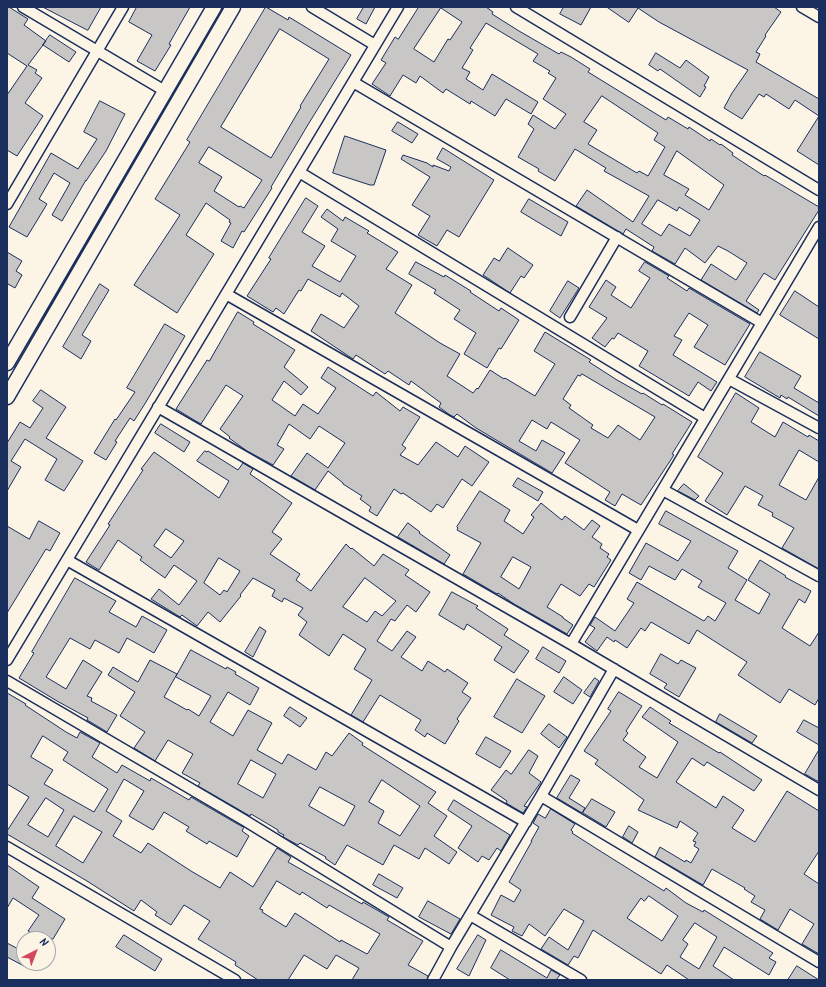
<!DOCTYPE html>
<html>
<head>
<meta charset="utf-8">
<style>
  body { margin:0 }
  #map { position:relative; width:826px; height:987px; overflow:hidden; background:#fcf5e5; font-family:Kalam,sans-serif }
  canvas { display:block }
  .frame { position:absolute; inset:0; border:8px solid #1b2f5e; pointer-events:none }
  .north { position:absolute; left:16px; top:931px; width:40px; height:40px; box-sizing:border-box; background:#fcf5e5; border:1px solid #a2a6af; border-radius:50%; rotate:42deg; font-size:11px; font-weight:700; line-height:16px; text-align:center; color:#1b2f5e }
  .north::after { content:''; display:block; margin:auto; width:14px; height:18px; background:#d1495b; clip-path:polygon(50% 0,100% 100%,50% 72%,0 100%) }
</style>
</head>
<body>
<div id="map">
<canvas width="826" height="987"></canvas>
<div class="frame"></div>
<div class="north">N</div>
</div>
<script>
const ctx = document.querySelector('canvas').getContext('2d');
ctx.lineJoin = 'round';
function fillPath(path, color) {
  ctx.fillStyle = color;
  ctx.fill(path, 'evenodd');
}
function stroke(path, color, width, dash) {
  ctx.strokeStyle = color;
  ctx.lineWidth = width;
  ctx.lineCap = dash ? 'butt' : 'round';
  ctx.setLineDash(dash || []);
  ctx.stroke(path);
}
const building = new Path2D(`
  M7,7H9L28,19L24,25L46,41L28,65L37,70L35,73L42,78L25,103L43,116L17,156L7,150V95L27,66L7,53Z
  M43,7H101L88,30Z
  M137,7H190L169,44L171,45L155,71L137,61L152,35L129,22Z
  M266,7L288,20L289,17L351,55L309,123L271,187L272,188L244,232L242,231L233,248L221,241L231,223L229,222L230,220L206,203L186,235L214,254L177,313L134,285L180,215L155,199L190,142L187,140ZM280,29L329,59L300,106L301,107L271,158L221,127ZM209,147L262,180L244,208L240,206L239,207L214,191L222,177L199,163Z
  M364,7H375L366,24L357,19Z
  M419,7H486L493,12L492,14L519,31L559,54L561,52L571,57L590,69L588,72L666,120L668,117L688,129L689,127L710,141L711,139L720,145L721,144L733,153L732,155L764,176L765,175L819,207V210L775,280L764,273L746,301L759,310L757,313L701,280L711,264L736,280L747,263L728,251L718,246L705,263L685,248L675,264L652,251L654,247L626,229L623,234L576,206L587,190L633,222L649,196L604,171L606,168L575,149L555,181L538,171L539,169L518,157L534,129L528,124L533,115L555,129L566,114L543,99L556,78L548,73L550,71L533,61L538,54L486,23L470,48L473,50L462,68L470,72L466,79L483,90L492,74L538,102L531,114L506,99L495,116L471,101L470,104L446,89L443,93L420,76L416,83L403,75L390,96L372,84L386,63L381,60L395,37L398,39ZM441,8L462,22L450,40L448,39L434,62L414,49ZM602,96L658,133L654,140L665,147L648,176L639,171L637,173L588,144L597,130L584,122ZM677,151L724,185L709,210L685,195L689,189L664,175ZM658,200L677,211L679,207L700,220L690,236L669,224L661,236L642,224Z
  M564,7H591L581,25L560,14Z
  M607,7H774L781,12L765,35L766,36L756,52L760,54L756,62L819,99V165L797,151L819,116L795,100L789,109L766,94L764,97L759,94L742,119L724,108L732,93L748,70L659,22L638,8L629,22Z
  M50,35L76,52L69,62L43,45Z
  M656,53L680,68L686,60L709,77L704,86L706,87L700,97L660,69L658,71L649,65Z
  M100,101L125,114L106,151L86,181V180L62,221L52,215L70,183L54,173L39,199L47,204L27,237L9,227L51,153L78,169L97,139L84,132Z
  M398,122L418,134L412,143L392,131Z
  M345,136L386,150L374,185H370L333,173Z
  M443,148L494,180L459,237L447,230L437,246L418,235L430,216L412,205L430,177L401,159L403,155L427,163L433,167V165L449,171L451,167L437,159Z
  M306,198L318,206L302,232L325,246L312,266L340,282L356,256L331,241L338,229L321,217L327,209L343,221L345,217L369,231L367,233L398,252L386,269L412,285L395,313L440,343L460,354L447,376L473,393L477,388L478,389L490,370L504,379L505,378L535,396L555,364L534,351L545,332L591,360L589,362L617,380L642,394L643,393L662,405L663,404L692,422L672,454L674,455L641,505L622,494L615,506L605,500L610,492L565,463L580,440L551,422L547,429L532,420L519,441L536,451L542,440L565,453L552,473L476,428L457,414L454,417L450,415L439,407L441,403L411,381L409,385L388,371L385,374L356,355L353,359L311,331L321,314L344,328L359,306L342,293L340,297L308,279L301,291L299,290L284,314L276,308L273,312L247,296L271,259L269,258ZM582,374L655,417L640,440L618,425L608,438L591,428L593,425L569,408L571,405L563,399L578,375L580,376Z
  M529,199L568,222L561,236L521,212Z
  M508,248L533,265L524,278L521,276L510,293L483,275L494,258L499,261Z
  M7,252L22,261L16,271L22,275L15,288L8,284L7,286Z
  M416,262L444,277L445,275L471,291L470,292L499,311L501,308L519,320L501,349L499,348L487,368L464,354L476,333L454,319L460,310L434,293L436,290L409,274Z
  M645,262L669,276L667,278L687,291L689,288L694,291L750,324L725,365L694,347L708,325L689,313L674,336L682,340L673,355L717,382L711,391L698,382L689,396L639,366L648,351L618,333L614,339L612,338L605,347L592,338L607,318L589,307L606,280L616,287L611,295L631,308L650,278L639,271Z
  M568,281L579,288L560,318L550,311Z
  M100,284L109,290L82,335L91,341L81,359L63,347Z
  M795,291L819,307V339L780,315Z
  M238,312L254,322L253,324L295,350L284,367L308,387L301,395L284,381L272,400L295,416L303,404L318,414L336,388L321,378L328,367L373,396L376,392L400,411L403,407L420,417L402,445L406,448L400,455L418,465L436,442L458,457L465,446L489,462L472,486L462,479L443,508L437,504L431,512L403,493L401,494L394,489L377,516L369,511L371,507L360,499L362,496L343,484V483L328,471L315,490L291,476L307,453L328,468L345,443L319,426L310,439L289,424L277,445L284,449L273,465L247,451L229,438L230,437L220,429L243,396L226,385L201,424L194,420L176,409L207,360L209,361Z
  M165,324L185,336L146,402L134,421L130,418L115,441L117,442L106,460L94,453L115,419L116,420L135,392L127,388Z
  M760,352L801,376L794,388L819,403V416L788,397L787,399L781,395L780,398L745,377Z
  M41,390L66,407L46,438L83,461L64,491L45,480L57,459L25,439L11,461L21,467L7,491V443L20,422L30,428L43,408L33,401Z
  M736,393L759,408L751,422L775,437L783,422L808,437L809,435L819,441V462L799,450L779,485L806,500L819,477V569L782,548L794,528L772,516L773,513L758,505L763,496L745,486L727,515L705,501L723,473L698,457Z
  M161,424L190,442L184,452L155,433Z
  M205,451L207,452L208,451L238,470L243,463L253,469L250,474L292,503L272,532L282,539L270,554L300,574L296,580L311,591L346,544L351,549L352,548L374,566L383,554L409,570L405,575L430,592L416,612L407,605L395,621L391,619L377,641L392,651L407,631L416,637L401,657L422,671L428,661L445,672L447,669L468,683L462,692L471,698L457,719L459,721L445,744L427,733L425,737L415,730L421,720L380,695L363,722L351,715L372,680L354,669L366,649L343,634L329,656L299,635L307,622L298,615L303,608L284,598L282,602L272,596L275,590L253,578L240,595L241,596L220,622L208,612L197,626L182,615L180,617L151,599L159,589L179,605L197,581L174,565L165,578L140,560L142,557L118,540L99,570L86,562L110,525L108,524L143,470L141,469L154,452L219,498L229,481L197,461ZM166,529L184,541L171,558L154,546ZM219,558L240,571L227,592L224,590L220,595L204,583ZM365,578L396,601L382,616L375,611L367,622L343,607Z
  M518,478L543,492L538,501L513,486Z
  M684,484L699,496L695,500L678,491Z
  M480,491L510,510L504,521L523,534L534,517L531,515L541,503L562,520L565,516L584,530L592,520L600,526L592,537L602,544L600,548L609,554L607,557L611,560L594,587L589,584L580,596L561,584L547,607L563,617V618L573,625L567,634L514,604L498,593L497,594L463,574L481,543L457,530L458,528L457,527ZM513,557L531,567L519,589L501,577Z
  M666,511L738,551L728,568L747,580L735,600L752,610L759,614L770,594L748,580L760,560L786,576L785,577L811,591L805,603L799,599L782,628L810,646L819,632V698L815,705L789,689L780,703L738,675L747,662L697,630L689,644L651,622L645,631L641,628L627,648L615,640L614,642L607,637L597,651L585,642L595,628L590,625L595,617L615,631L634,603L627,599L637,582L704,621L708,616L715,621L726,603L698,587L702,581L682,569L675,580L649,566L641,580L629,573L646,543L678,561L691,541L659,524Z
  M39,521L60,533L50,551L46,549L7,613V526L29,539Z
  M408,523L420,532L419,533L450,555L444,564L398,537Z
  M75,578L116,601L109,612L136,627L142,616L167,630L154,653L127,638L119,653L95,640L90,649L70,638L46,677L66,689L83,660L102,672L87,696L92,698L91,701L117,715L107,732L87,720L88,718L57,701L19,678L34,653L32,652Z
  M452,592L478,606L476,608L508,629L504,635L529,651L514,673L494,660L502,647L467,624L464,630L439,615Z
  M260,627L266,631L253,657L245,652Z
  M543,647L566,661L559,673L536,659Z
  M191,650L226,669L227,667L236,672L235,674L259,688L250,705L228,692L210,722L233,736L248,710L272,723L257,750L282,764L288,754L316,770L326,752L332,756L349,733L363,743L362,745L436,792L428,803L447,816L434,836L457,852L449,864L425,848L419,859L394,845L383,865L347,845L335,865L325,858L326,857L300,843L298,845L283,837L284,835L278,832V830L251,814L250,816L198,786L200,783L182,773L193,754L168,740L155,761L134,748L145,732L120,716L135,692L108,675L113,667L138,682L150,660L177,674L164,697L187,710L188,709L199,716L211,696L176,677ZM251,760L276,774L263,798L238,784ZM382,780L420,806L400,836L378,823L384,811L369,802ZM320,787L355,806L344,826L309,806Z
  M661,654L678,664L681,660L696,668L679,697L664,688L667,684L650,674Z
  M564,677L582,690L573,704L554,692Z
  M595,678L599,681L590,697L584,693Z
  M517,679L545,696L522,733L494,717Z
  M619,692L642,706L626,731L628,733L623,740L646,757L639,767L657,778L678,742L642,717L650,707L671,721L669,723L719,753L720,752L762,780L754,791L707,762L704,766L692,758L676,782L716,808L723,796L744,810L732,828L755,842L787,791L819,811V851L804,874L819,884V954L802,944L814,924L790,909L778,930L760,919L765,910L751,902L755,896L744,889L745,888L712,869L703,885L655,857L660,847L685,862L686,860L691,863L699,849L694,846L696,842L693,841L698,833L680,821L677,828L638,810L644,800L595,764L598,760L584,751L611,711L608,709Z
  M7,693L26,704L25,705L66,732L77,738L80,732L100,743L92,757L117,773L122,765L150,781L151,778L189,800L191,797L241,826L244,827L242,831L249,836L237,857L209,841L207,844L186,831L189,827L164,812L153,830L129,816L144,791L124,779L106,811L122,821L113,836L141,853L148,843L191,871L220,888L230,872L253,887L277,848L291,857L288,862L362,904L363,902L389,917L387,920L423,941L408,965L428,976L427,980H352L359,968L336,955L327,969L304,955L288,980H258L235,965L236,962L198,939L210,921L189,908L184,905L171,925L155,915L157,912L141,900L134,911L87,881L7,834V831L29,797L7,784ZM43,736L68,752L63,760L108,789L94,812L44,784L53,770L31,757ZM46,798L64,810L48,837L28,825ZM74,816L102,832L83,863L56,846ZM277,881L300,895L302,892L327,908L329,905L380,934L368,953L367,954L341,940L340,942L295,913L286,927L262,912L263,910L260,909Z
  M290,707L307,718L300,727L284,716Z
  M720,714L757,736L752,743L716,722Z
  M804,720L819,728V745L797,732Z
  M549,724L567,737L559,748L541,734Z
  M486,737L511,751L500,768L476,754Z
  M529,750L538,756L529,773L541,782L524,806L527,807L523,813L506,803L507,801L491,790L506,770L511,774Z
  M819,750V782L805,774Z
  M571,775L580,780L569,798L585,808L582,813L557,798Z
  M592,799L615,812L606,827L583,813Z
  M454,800L510,835L501,851L497,848L489,860L482,856L478,862L458,848L472,826L448,810Z
  M551,809L575,824L571,830L573,832L572,833L597,849L664,891L666,888L686,903L703,912L704,910L773,953L769,958L776,962L769,975L724,947L713,966L734,980H689L667,965L661,974L593,930L578,958L574,956L568,965L541,949L549,937L568,950L584,921L564,909L545,936L529,924L522,936L512,931L514,927L491,915L501,895L514,902L521,890L509,882L532,841H531L539,827L533,823L538,814L545,818ZM649,896L678,916L662,941L627,918L641,898L644,901ZM695,923L717,937L699,969L680,957L688,944L683,940Z
  M629,826L638,832L632,843L623,837Z
  M7,865L39,887L32,898L65,919L53,939H41L28,931L39,915L13,898L7,908Z
  M379,874L403,888L397,898L373,885Z
  M428,901L460,919L451,934L419,917Z
  M124,935L162,959L155,971L116,947Z
  M478,935L486,940L469,976L457,969Z
  M7,943L24,952V966L7,957Z
  M501,950L547,978L551,970L560,975L556,980H510L491,968Z
  M797,966L819,980H788Z`);
fillPath(building, '#c8c7c6');
stroke(building, '#1b2f5e', 1);
const street = new Path2D(`
  M23,7L165,91
  M312,7L375,45
  M516,7L819,190
  M802,7L819,17
  M353,82L762,323
  M299,172L705,418
  M7,204L123,7
  M226,294L638,530
  M570,317L617,237
  M729,379L819,428
  M158,407L571,644L819,790
  M663,490L819,576
  M67,560L526,822
  M571,644L819,227
  M7,660L398,7
  M7,681L244,820L451,947
  M541,796L819,962
  M7,847L235,980
  M470,915L581,980
  M433,980L451,947L541,796L614,669`);
const secondary = new Path2D(`
  M7,363L214,7
  M7,397L233,7`);
stroke(street, '#1b2f5e', 13);
stroke(secondary, '#1b2f5e', 17);
stroke(street, '#fcf5e5', 10);
stroke(secondary, '#fcf5e5', 14);
</script>
</body>
</html>
